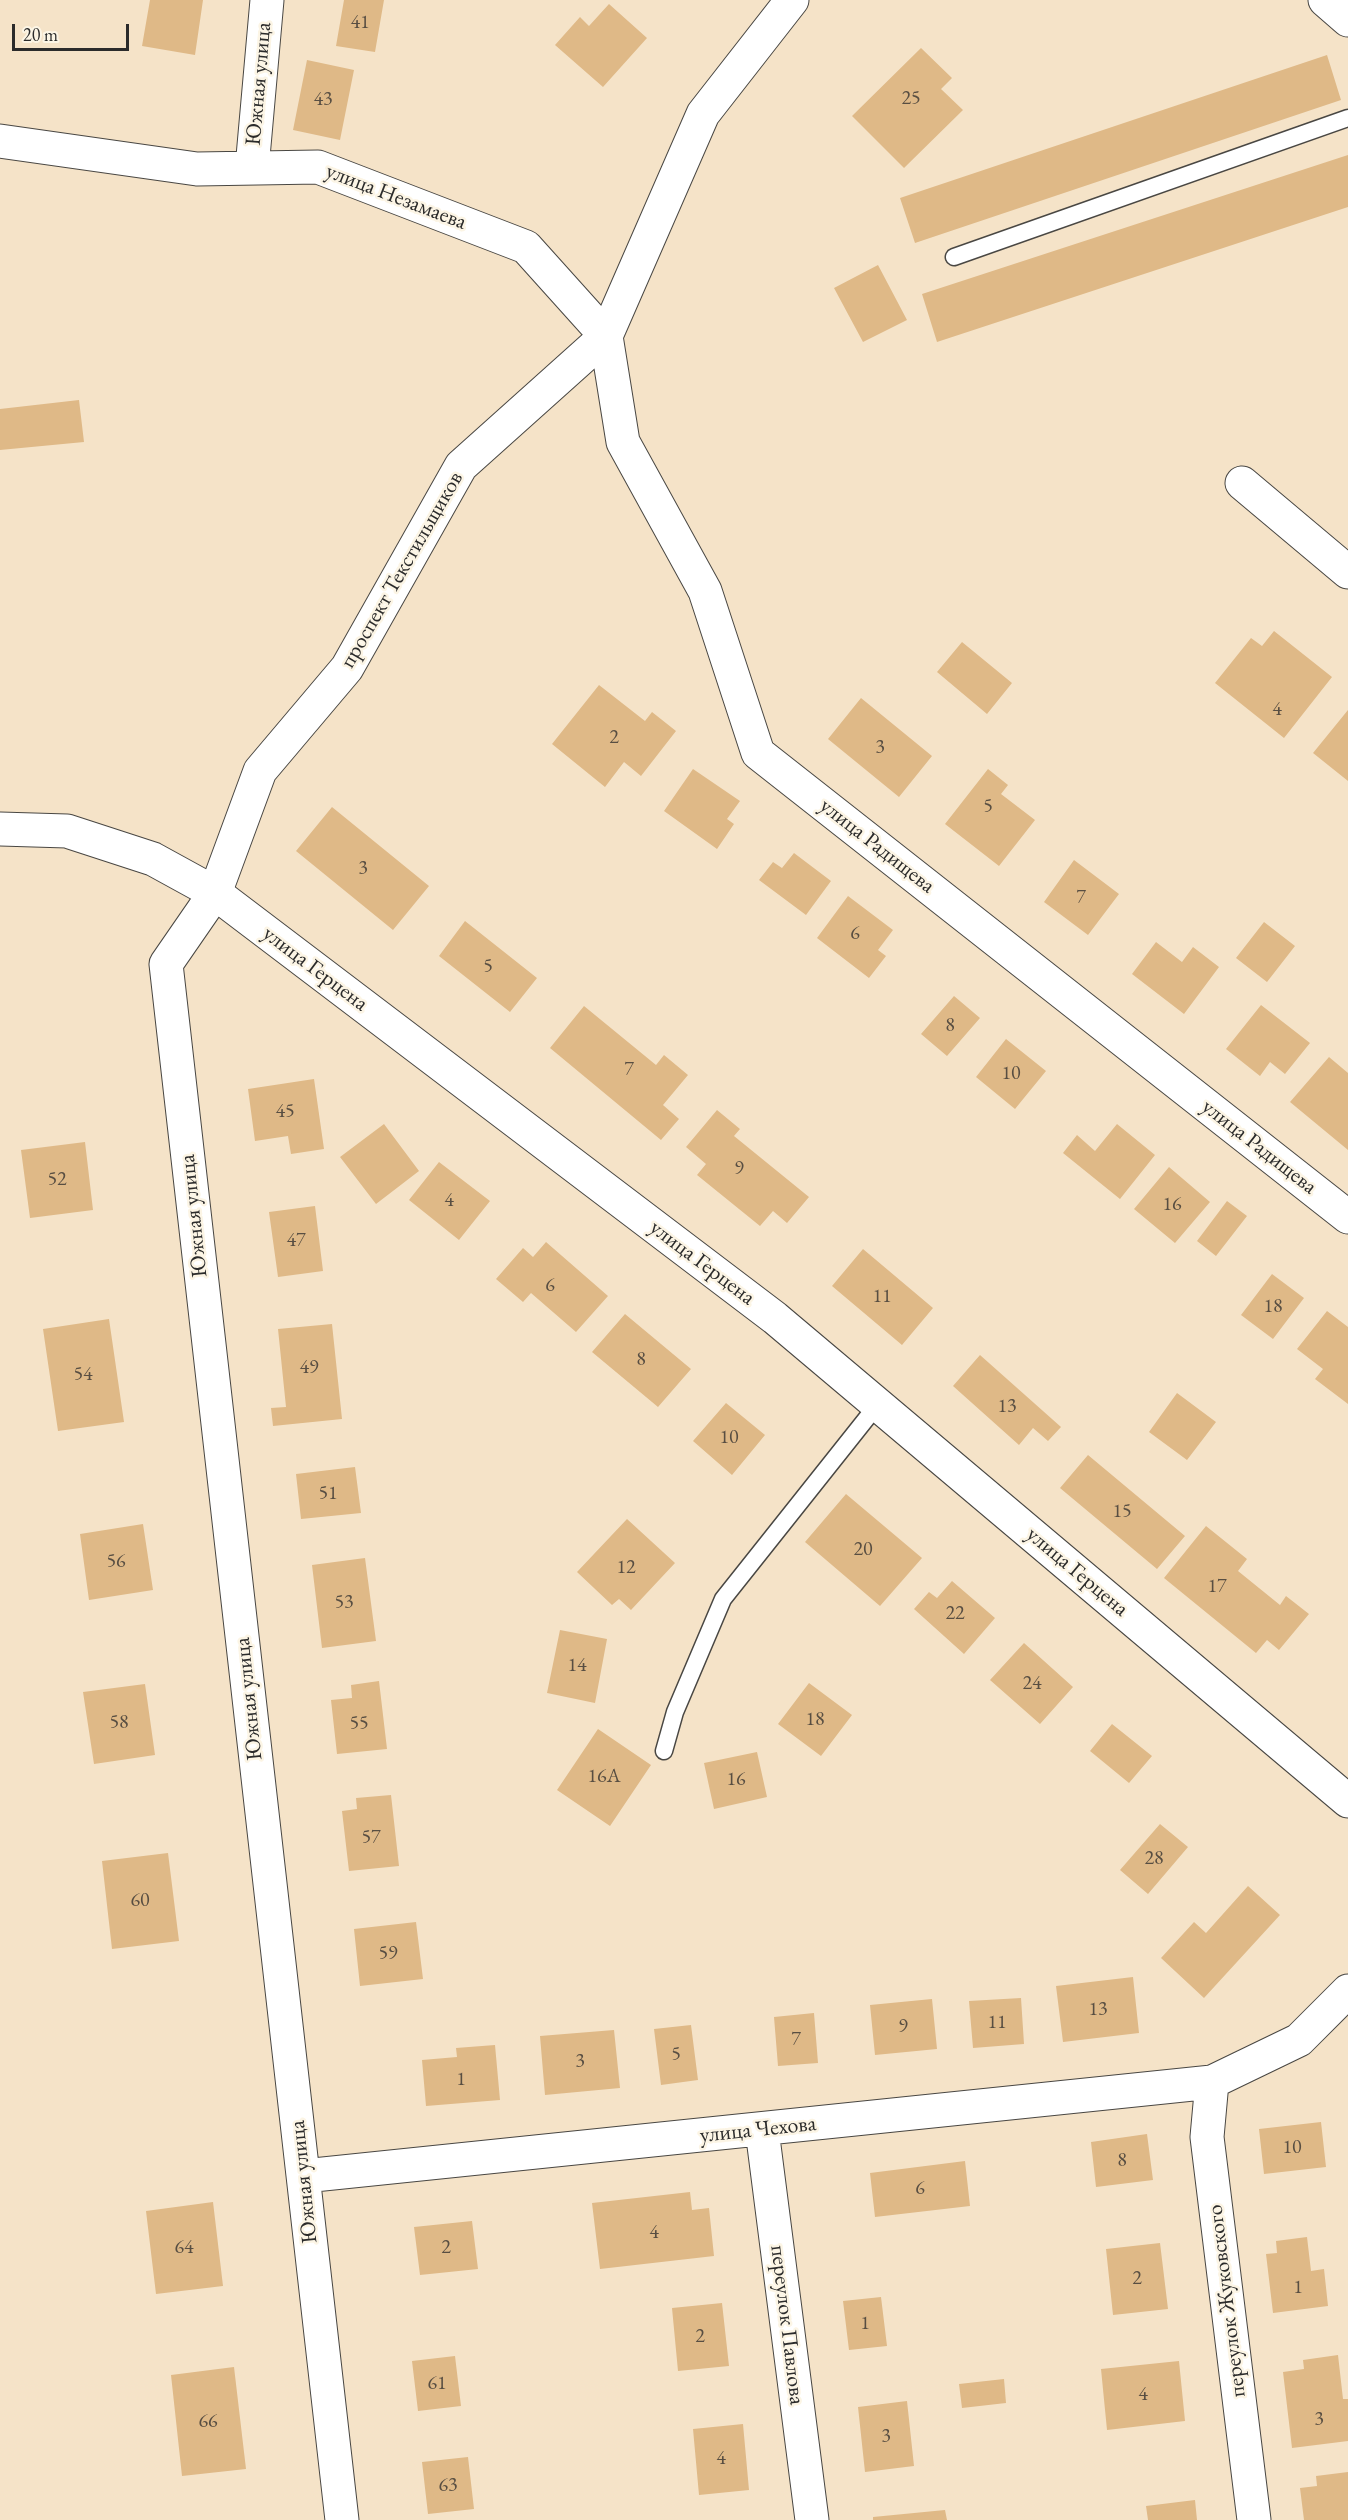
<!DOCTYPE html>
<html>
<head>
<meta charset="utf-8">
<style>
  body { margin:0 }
  #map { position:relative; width:1348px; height:2520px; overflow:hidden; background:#f5e3c8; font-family:"EB Garamond",serif }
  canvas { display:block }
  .scale { position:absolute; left:12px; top:24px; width:117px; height:27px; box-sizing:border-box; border:3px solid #2b2b2b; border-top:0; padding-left:8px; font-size:18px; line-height:21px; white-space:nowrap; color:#2b2b2b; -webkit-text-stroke:4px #fcf5e5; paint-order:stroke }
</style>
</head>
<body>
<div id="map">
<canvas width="1348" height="2520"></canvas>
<div class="scale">20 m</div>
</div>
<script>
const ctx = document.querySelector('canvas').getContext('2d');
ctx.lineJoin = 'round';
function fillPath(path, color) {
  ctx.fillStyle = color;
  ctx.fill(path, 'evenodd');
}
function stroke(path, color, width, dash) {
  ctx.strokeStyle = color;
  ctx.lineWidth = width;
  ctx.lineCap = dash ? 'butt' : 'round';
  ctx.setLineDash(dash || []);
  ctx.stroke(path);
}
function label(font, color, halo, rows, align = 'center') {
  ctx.font = font + ' "EB Garamond",serif';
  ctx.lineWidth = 5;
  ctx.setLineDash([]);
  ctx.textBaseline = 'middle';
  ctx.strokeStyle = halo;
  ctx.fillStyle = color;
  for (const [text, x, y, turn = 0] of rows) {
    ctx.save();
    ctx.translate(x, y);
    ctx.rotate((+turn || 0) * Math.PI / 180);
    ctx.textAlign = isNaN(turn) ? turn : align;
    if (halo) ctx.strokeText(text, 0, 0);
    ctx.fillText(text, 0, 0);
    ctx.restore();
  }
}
fillPath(new Path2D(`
  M150,0H203L195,55L142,46Z
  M344,0H384L375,52L336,46Z
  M609,4L647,38L603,87L555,45L580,17L589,26Z
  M921,48L952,78L941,89L963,110L904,168L852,116Z
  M1327,55L1341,100L915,243L900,198Z
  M307,60L354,70L340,140L293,130Z
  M1348,155V207L937,342L922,294Z
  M878,265L907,320L863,342L834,288Z
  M79,400L84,442L0,450V409Z
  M1274,631L1332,677L1284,738L1215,683L1251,638L1262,646Z
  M962,642L1012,683L987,714L937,672Z
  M599,685L645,721L652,712L676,731L641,776L624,762L605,787L552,744Z
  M861,698L932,756L899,797L828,739Z
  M1348,710V781L1313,753Z
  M693,769L740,801L727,819L734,824L717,849L664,811Z
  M988,769L1008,785L1001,794L1035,820L999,866L945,824Z
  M332,807L429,886L393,930L296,851Z
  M794,853L831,881L806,915L759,880L773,862L782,868Z
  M1074,860L1119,894L1088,935L1044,902Z
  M848,896L893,930L878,950L886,956L869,978L817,938Z
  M465,921L537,978L510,1012L439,956Z
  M1264,922L1295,946L1267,982L1236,958Z
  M1156,942L1182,962L1193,947L1219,967L1184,1014L1132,974Z
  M954,996L980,1018L947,1056L921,1034Z
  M1261,1005L1310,1043L1285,1074L1270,1062L1260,1076L1226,1049Z
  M584,1006L656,1065L664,1055L688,1075L663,1105L679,1119L661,1140L550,1048Z
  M1006,1039L1046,1071L1015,1109L976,1077Z
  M1329,1057L1348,1073V1150L1290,1102Z
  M314,1079L324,1149L291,1154L288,1136L255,1141L248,1089Z
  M717,1110L740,1129L734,1136L809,1197L787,1223L773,1211L760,1226L697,1175L706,1164L686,1147Z
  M384,1124L419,1171L376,1204L340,1157Z
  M1117,1124L1155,1155L1120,1199L1063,1153L1077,1135L1095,1151Z
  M85,1142L93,1210L30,1218L21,1150Z
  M439,1162L490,1201L459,1240L409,1200Z
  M1169,1167L1210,1202L1175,1243L1134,1209Z
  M1227,1201L1247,1216L1216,1256L1197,1241Z
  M315,1206L323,1271L278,1277L269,1212Z
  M546,1242L608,1296L576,1332L531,1293L523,1302L496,1279L523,1248L533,1257Z
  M863,1249L933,1308L902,1345L832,1286Z
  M1272,1274L1304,1298L1273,1339L1241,1315Z
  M1327,1311L1348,1327V1404L1315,1379L1323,1369L1297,1349Z
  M625,1314L691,1369L658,1407L592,1352Z
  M109,1319L124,1422L58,1431L43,1329Z
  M332,1324L342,1419L273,1426L271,1408L286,1407L278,1329Z
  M980,1355L1061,1427L1048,1441L1033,1428L1019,1445L953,1386Z
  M1177,1393L1216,1422L1187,1460L1149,1432Z
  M726,1403L765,1435L732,1475L693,1441Z
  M1088,1455L1185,1536L1157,1569L1060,1488Z
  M355,1467L361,1513L301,1519L296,1474Z
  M846,1494L922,1558L880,1606L805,1542Z
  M627,1519L675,1563L631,1610L619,1599L612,1605L577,1572Z
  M143,1524L153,1590L89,1600L80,1534Z
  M1206,1526L1247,1559L1238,1571L1280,1605L1286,1596L1309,1614L1279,1650L1267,1640L1256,1653L1164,1578Z
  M365,1558L376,1641L322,1648L312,1565Z
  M952,1581L995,1618L964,1654L914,1609L929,1592L937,1598Z
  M560,1630L607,1639L595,1703L547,1693Z
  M1024,1643L1073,1687L1040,1724L990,1680Z
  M379,1681L387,1749L337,1754L331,1700L352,1698L351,1685Z
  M809,1683L852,1715L821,1756L778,1724Z
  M145,1684L155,1755L94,1764L83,1692Z
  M1112,1724L1152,1756L1129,1783L1090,1751Z
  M598,1729L651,1765L610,1826L557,1790Z
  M757,1752L767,1797L714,1809L704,1763Z
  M391,1795L399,1866L349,1871L342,1811L357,1809L356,1798Z
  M1160,1824L1188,1847L1148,1894L1120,1870Z
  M168,1853L179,1941L112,1949L102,1861Z
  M1248,1886L1280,1915L1204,1998L1161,1958L1194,1922L1206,1933Z
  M416,1922L423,1979L360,1986L354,1929Z
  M1133,1977L1139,2033L1063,2042L1056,1986Z
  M1021,1998L1024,2044L973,2048L969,2001Z
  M932,1999L937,2049L875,2055L870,2005Z
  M814,2013L818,2063L778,2066L774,2017Z
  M691,2025L698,2080L661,2085L654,2029Z
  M614,2030L620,2088L545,2095L540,2036Z
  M495,2045L500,2100L426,2106L422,2060L457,2057L456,2048Z
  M1321,2122L1326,2167L1264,2174L1259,2129Z
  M1147,2134L1153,2180L1096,2187L1091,2142Z
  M965,2161L970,2206L875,2217L870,2173Z
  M690,2192L692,2210L709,2208L714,2256L600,2269L592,2203Z
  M213,2202L223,2286L156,2294L146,2211Z
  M472,2221L478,2269L420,2275L414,2227Z
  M1307,2237L1311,2271L1324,2269L1328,2306L1273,2313L1266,2254L1277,2253L1276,2241Z
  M1160,2243L1168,2309L1113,2315L1106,2249Z
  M881,2297L887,2346L849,2350L843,2301Z
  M722,2303L729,2366L678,2371L672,2308Z
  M1338,2355L1343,2399H1348V2441L1292,2448L1283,2372L1304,2369L1303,2360Z
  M455,2356L461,2406L418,2411L412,2361Z
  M1179,2361L1185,2421L1107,2430L1101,2369Z
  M234,2367L246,2469L182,2476L171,2375Z
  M1004,2379L1006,2403L962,2408L959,2384Z
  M907,2401L914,2466L865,2472L858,2407Z
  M743,2424L749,2490L699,2495L693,2429Z
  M468,2457L474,2509L428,2514L422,2462Z
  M1348,2472V2520H1304L1300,2488L1317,2486L1316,2476Z
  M1195,2500L1197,2520H1148L1146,2506Z
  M945,2510L947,2520H873V2517Z`), '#dfb987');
const service = new Path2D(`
  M954,257L1348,118
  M664,1751L675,1712L723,1599L878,1404`);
const minor = new Path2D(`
  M1325,0L1348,20
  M0,141L197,169L318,167L526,247L606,336L623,442L705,591L758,753L1348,1217
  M252,168L267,0
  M1242,483L1348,572
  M1212,2082L1207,2137L1254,2520
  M762,2130L812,2520
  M304,2176L1212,2082L1299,2040L1348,1991
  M342,2520L166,964L215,893L260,771L347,668L461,466L606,336L703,114L792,0`);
const tertiary = new Path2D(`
  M0,829L67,831L153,859L215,893L775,1318L1348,1801`);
stroke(service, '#494743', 19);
stroke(minor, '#494743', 35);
stroke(tertiary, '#494743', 35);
stroke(service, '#fff', 16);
stroke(minor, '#fff', 33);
stroke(tertiary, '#fff', 33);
label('20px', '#584e42', null, [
  ["41",360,23],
  ["25",911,99],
  ["43",323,100],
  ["4",1277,710],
  ["2",614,738],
  ["3",880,748],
  ["5",988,807],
  ["3",363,869],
  ["7",1081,898],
  ["6",855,934],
  ["5",488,967],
  ["8",950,1026],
  ["7",629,1070],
  ["10",1011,1074],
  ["45",285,1112],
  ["9",739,1169],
  ["52",57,1180],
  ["4",449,1201],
  ["16",1172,1205],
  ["47",296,1241],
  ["6",550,1286],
  ["11",882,1297],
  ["18",1273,1307],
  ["8",641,1360],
  ["49",309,1368],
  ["54",83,1375],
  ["13",1007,1407],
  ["10",729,1438],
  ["51",328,1494],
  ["15",1122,1512],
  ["20",863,1550],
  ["56",116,1562],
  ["12",626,1568],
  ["17",1217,1587],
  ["53",344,1603],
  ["22",955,1614],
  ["14",577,1666],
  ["24",1032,1684],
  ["18",815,1720],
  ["58",119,1723],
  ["55",359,1724],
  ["16А",604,1777],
  ["16",736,1780],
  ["57",371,1838],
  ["28",1154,1859],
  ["60",140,1901],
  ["59",388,1954],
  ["13",1098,2010],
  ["11",997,2023],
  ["9",903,2027],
  ["7",796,2040],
  ["5",676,2055],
  ["3",580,2062],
  ["1",461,2080],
  ["10",1292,2148],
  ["8",1122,2161],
  ["6",920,2189],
  ["4",654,2233],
  ["64",184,2248],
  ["2",446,2248],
  ["2",1137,2279],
  ["1",1298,2288],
  ["1",865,2324],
  ["2",700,2337],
  ["61",437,2384],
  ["4",1143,2395],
  ["3",1319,2420],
  ["66",208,2422],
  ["3",886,2437],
  ["4",721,2459],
  ["63",448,2486]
]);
label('22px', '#2b2b2b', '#fcf5e5', [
  ["Южная улица",259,84,-85],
  ["улица Незамаева",396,197,21],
  ["проспект Текстильщиков",402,570,-60],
  ["улица Радищева",877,846,38],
  ["улица Герцена",315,969,37],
  ["улица Радищева",1259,1147,38],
  ["Южная улица",194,1216,-96],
  ["улица Герцена",702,1263,37],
  ["улица Герцена",1077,1572,40],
  ["Южная улица",249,1699,-96],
  ["улица Чехова",758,2130,-6],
  ["Южная улица",304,2182,-96],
  ["переулок Жуковского",1227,2301,-97],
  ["переулок Павлова",787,2325,83]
]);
</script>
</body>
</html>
